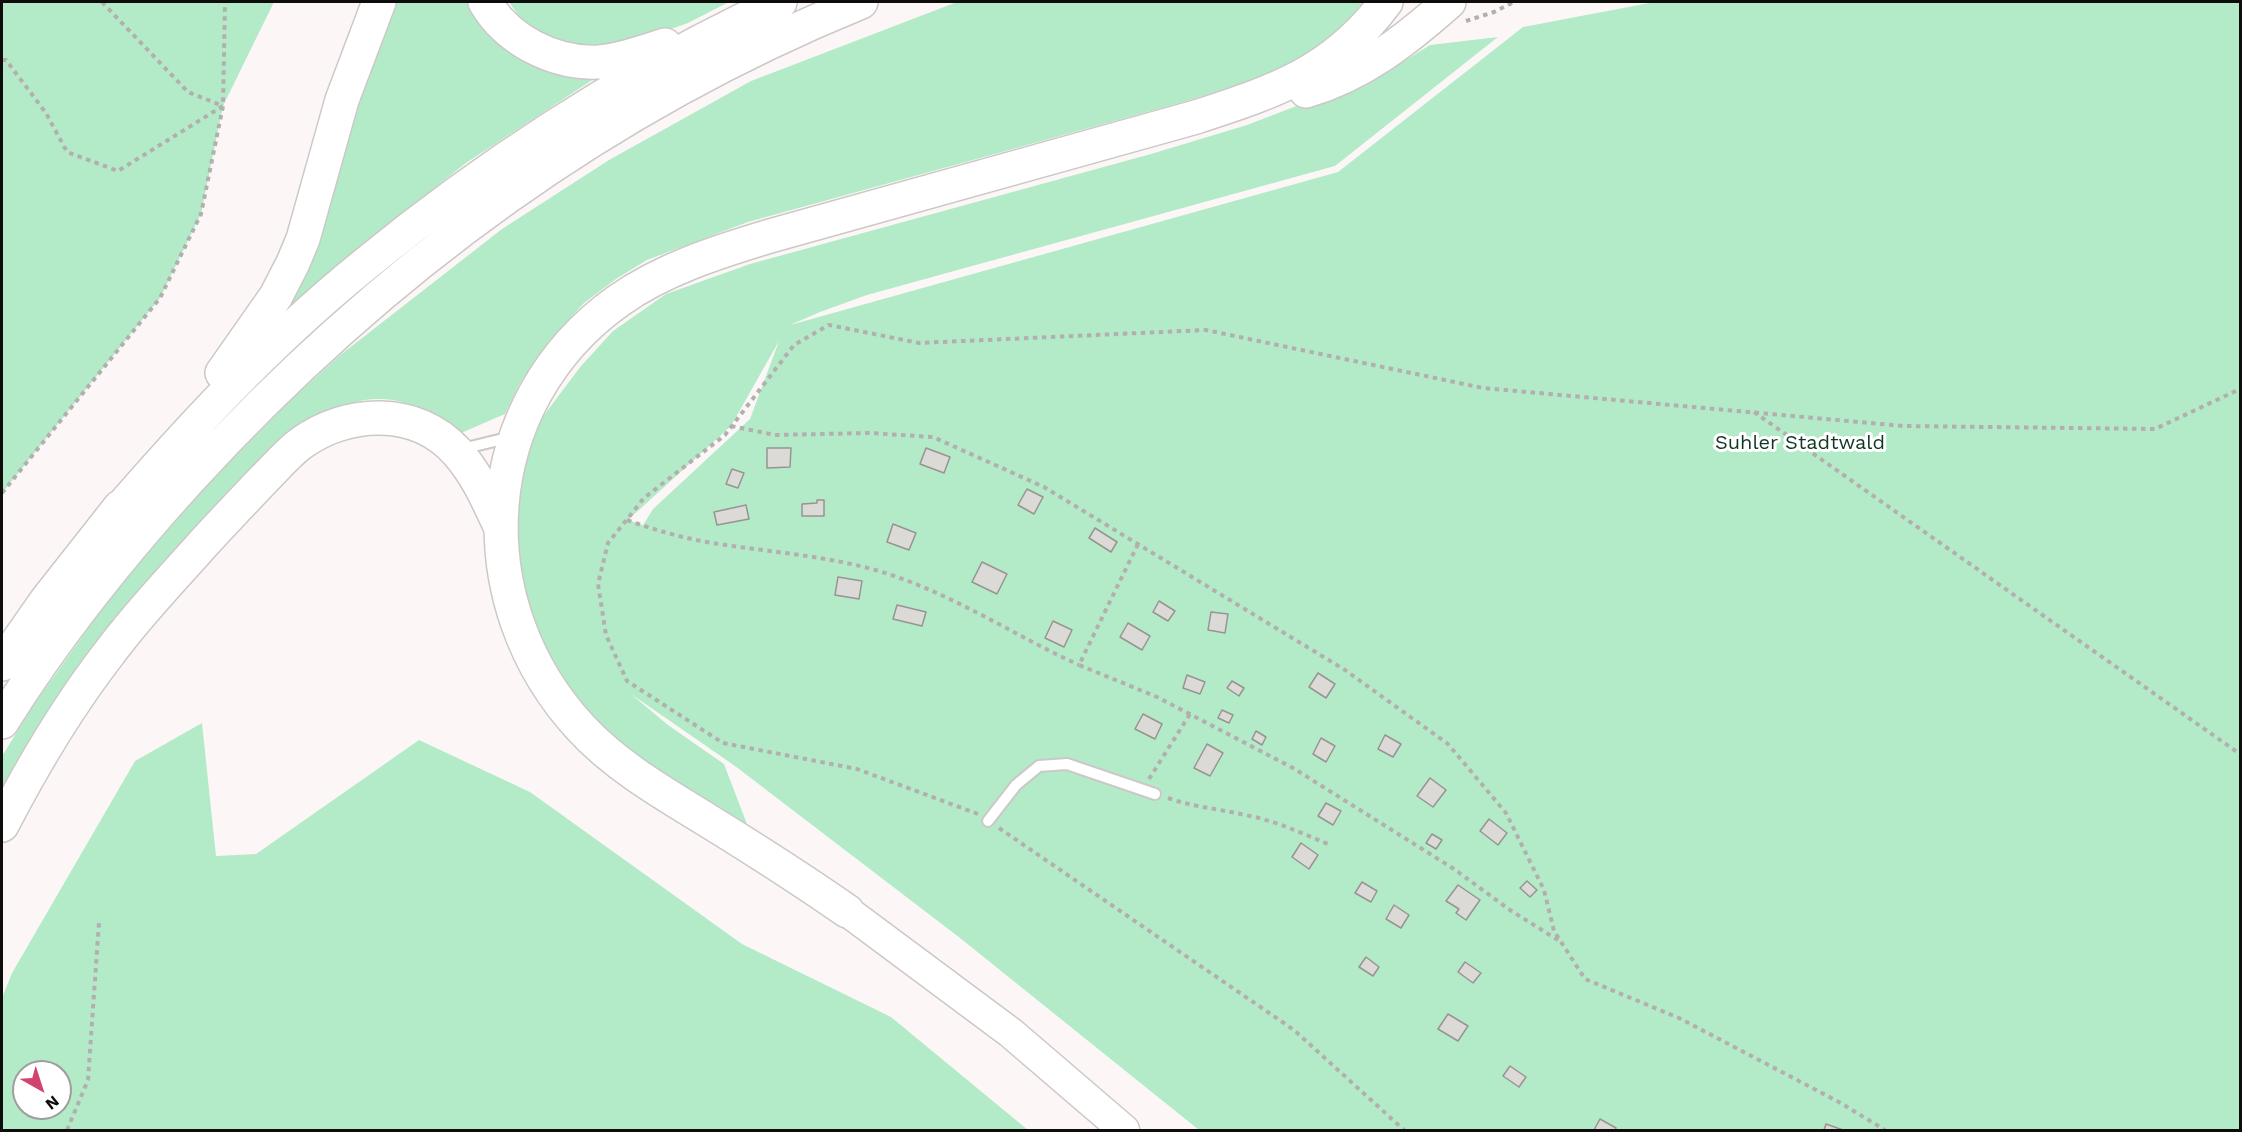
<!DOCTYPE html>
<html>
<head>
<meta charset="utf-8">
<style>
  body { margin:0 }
  #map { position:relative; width:2242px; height:1132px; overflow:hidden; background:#fcf7f6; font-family:"Work Sans",sans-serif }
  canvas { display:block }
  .frame { position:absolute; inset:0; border:3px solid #0e0d0c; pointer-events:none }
  .north { position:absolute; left:12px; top:1060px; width:60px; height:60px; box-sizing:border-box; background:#fff; border:2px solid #9f9e9e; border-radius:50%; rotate:141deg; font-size:16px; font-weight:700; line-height:24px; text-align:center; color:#0e0d0c }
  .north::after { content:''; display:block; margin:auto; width:21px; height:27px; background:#d2436d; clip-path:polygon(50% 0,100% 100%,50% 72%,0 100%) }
</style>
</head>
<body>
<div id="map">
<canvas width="2242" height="1132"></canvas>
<div class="frame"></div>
<div class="north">N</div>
</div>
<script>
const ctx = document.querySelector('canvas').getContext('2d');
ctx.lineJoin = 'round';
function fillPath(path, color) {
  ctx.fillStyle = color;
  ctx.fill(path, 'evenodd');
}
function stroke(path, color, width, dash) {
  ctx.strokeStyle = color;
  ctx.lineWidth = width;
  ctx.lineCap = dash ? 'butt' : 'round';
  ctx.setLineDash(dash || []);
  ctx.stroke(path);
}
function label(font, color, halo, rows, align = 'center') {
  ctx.font = font + ' "Work Sans",sans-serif';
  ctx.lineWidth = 6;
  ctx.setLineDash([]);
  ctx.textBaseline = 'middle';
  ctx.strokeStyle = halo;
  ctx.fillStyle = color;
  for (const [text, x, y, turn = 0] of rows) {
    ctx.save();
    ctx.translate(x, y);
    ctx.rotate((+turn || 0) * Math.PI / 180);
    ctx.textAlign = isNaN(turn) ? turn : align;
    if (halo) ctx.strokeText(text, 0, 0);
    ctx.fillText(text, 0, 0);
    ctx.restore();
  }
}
fillPath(new Path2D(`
  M2,2H274L223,106L201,214L160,298L2,493Z
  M388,2H479L609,69L466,163L361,246L274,322Z
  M509,2H729L688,23L619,47H583L551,40L521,19Z
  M957,2H1363L1339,31L1307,54L1284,68L1264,76L1187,101L748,222L647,260L616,279L584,303L549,341L520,383L505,414L461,433C441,416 408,399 380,399C356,398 330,411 309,421L2,808V756L35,703L115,591L211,481L292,399L339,356L502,229L609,160L751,81Z
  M1655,2H2240V1130H1199L960,938L735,766L631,694L668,725L724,764L747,824L632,762L611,745L542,649L520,577L515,522L522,467L535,427L581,366L613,331L666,294L750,264L1151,154L1247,125L1330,93L1376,79L1430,45L1498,37L1335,166L867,295L820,312L790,325L1338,172L1523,27ZM779,341L750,419L653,509L643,525L628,520L731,426Z
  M202,723L216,856L256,854L419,740L530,792L742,944L891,1017L1028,1130H2V998L12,973L135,761ZM24,1072H60V1108H24Z`), '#b3ebc9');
const building = new Path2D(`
  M767,448H791L790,467L767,468Z
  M926,448L950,457L944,473L920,464Z
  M732,469L744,473L738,488L726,484Z
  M1027,489L1043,497L1034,514L1018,505Z
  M817,500H824V516H802V504L817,503Z
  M746,505L749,519L717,525L714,512Z
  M893,524L916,533L909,550L887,542Z
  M1095,528L1117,542L1111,552L1089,538Z
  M982,562L1007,574L997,594L972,582Z
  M838,577L862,581L859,599L835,595Z
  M1159,601L1175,611L1168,621L1153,612Z
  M897,605L926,612L922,626L893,619Z
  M1211,612L1228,614L1225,633L1208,630Z
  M1053,621L1072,630L1064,647L1045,638Z
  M1128,623L1150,636L1142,650L1120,637Z
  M1318,673L1335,684L1326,698L1309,687Z
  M1187,675L1205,682L1200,694L1183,688Z
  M1232,681L1244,688L1239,696L1227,688Z
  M1222,710L1233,715L1229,723L1218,718Z
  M1143,714L1162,724L1155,739L1135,729Z
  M1256,731L1266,737L1262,745L1252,739Z
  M1385,735L1401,744L1393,757L1378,749Z
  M1321,738L1335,746L1326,762L1313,754Z
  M1207,744L1223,753L1210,776L1194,768Z
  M1430,778L1446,790L1433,807L1417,796Z
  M1326,803L1341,811L1333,825L1318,816Z
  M1489,819L1507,833L1498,845L1480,831Z
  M1432,834L1442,840L1436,849L1426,843Z
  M1301,843L1318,855L1309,869L1292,857Z
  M1527,881L1537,890L1530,897L1520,888Z
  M1362,882L1377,891L1371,902L1355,893Z
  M1458,885L1480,900L1466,920L1456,913L1459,909L1446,901Z
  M1394,905L1409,915L1401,928L1386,919Z
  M1366,957L1379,967L1373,976L1359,967Z
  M1465,962L1481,973L1473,983L1458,972Z
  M1448,1014L1468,1026L1458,1041L1438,1029Z
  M1510,1066L1526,1077L1519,1087L1503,1076Z
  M1600,1119L1616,1128L1615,1130H1594Z
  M1826,1124L1843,1130H1824Z`);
fillPath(building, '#dcdad6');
stroke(building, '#979491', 1.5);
const lane = new Path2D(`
  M462,449L511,437
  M988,821L1016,785L1039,766L1067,764L1155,794`);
const secondary = new Path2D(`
  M847,911L1011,1033L1124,1130`);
const highway = new Path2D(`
  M485,2C507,40 554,64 598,62C621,60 643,52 665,45
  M1306,91C1362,75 1406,40 1449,2
  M222,373L276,296L293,263L303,239L342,100L379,2
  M107,524C186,432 269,342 363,266C491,161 630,72 780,2
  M2,664L46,601L120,507
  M2,722C55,637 119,557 187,482C376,275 601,108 861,2
  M2,825C33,765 68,706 110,652C138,614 171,580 202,545C222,523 243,501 264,479C276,467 287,454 300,444C346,410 416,406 457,452C476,473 488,500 500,526
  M847,911C801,879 754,849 707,820C663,793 616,766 581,728C464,602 475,403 618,301C663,269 717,252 770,236L1196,117C1276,91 1334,72 1386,2`);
stroke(lane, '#ccc8c6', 14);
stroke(secondary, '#ccc8c6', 33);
stroke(highway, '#ccc8c6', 36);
stroke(new Path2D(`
  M102,2L188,92L223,106
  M1466,21L1494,12L1514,2
  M2,60H6L46,113L67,152L118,171L223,106
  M1754,412L2240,754
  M731,426L775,435L869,433L933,437L1044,487L1345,670L1448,744L1506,813L1544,890L1554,931L1585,979L1679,1018L1839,1102L1885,1130
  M2,493L160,298L201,214L223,106L225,2
  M627,520C652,529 676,536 701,541C757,551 814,554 868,568C944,588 1009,633 1079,665
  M1138,544L1079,665L1157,697L1293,768L1454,869L1510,910L1561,942
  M1149,779L1190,714
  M1168,798C1193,807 1220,809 1245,815C1274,820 1301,833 1328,844
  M978,814L857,769L723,743L627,681L606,635L598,584L608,543L644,498L725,435L794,345L829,325L919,343L1206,330L1483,388L1903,426L2155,429L2240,389
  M999,828L1294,1030L1404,1130
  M67,1130L88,1080L99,922`), '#b3afae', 4, [4.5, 4.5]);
stroke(lane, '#fff', 10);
stroke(secondary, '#fff', 30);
stroke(highway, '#fff', 33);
label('20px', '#113724', '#fff', [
  ["Suhler Stadtwald",1800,443]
]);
</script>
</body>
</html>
